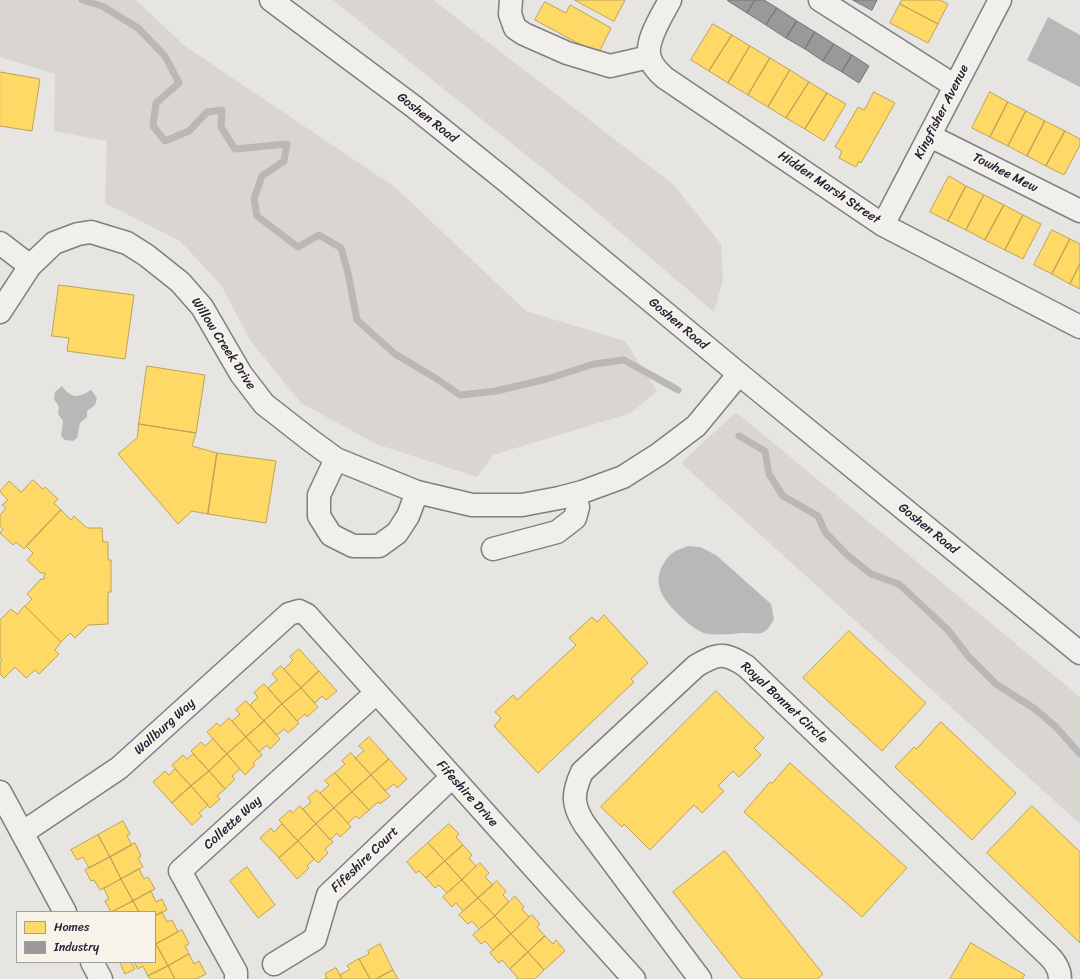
<!DOCTYPE html>
<html>
<head>
<meta charset="utf-8">
<style>
  body { margin:0 }
  #map { position:relative; width:1080px; height:979px; overflow:hidden; background:#e7e5e1; font-family:Sriracha,sans-serif }
  canvas { display:block }
  .legend { position:absolute; left:16px; top:911px; width:140px; height:52px; box-sizing:border-box; background:#f7f3e8; border:1px solid #a29fa3; margin:0; padding:5px 7px; list-style:none; font-size:12px; color:#22223b }
  .legend li { display:flex; align-items:center; gap:8px; height:20px }
  .legend b { width:20px; border:1px solid #a29fa3 }
</style>
</head>
<body>
<div id="map">
<canvas width="1080" height="979"></canvas>
<ul class="legend">
<li><b style="height:11px;background:#ffd966"></b>Homes</li>
<li><b style="height:11px;background:#999"></b>Industry</li>
</ul>
</div>
<script>
const ctx = document.querySelector('canvas').getContext('2d');
ctx.lineJoin = 'round';
function fillPath(path, color) {
  ctx.fillStyle = color;
  ctx.fill(path, 'evenodd');
}
function stroke(path, color, width, dash) {
  ctx.strokeStyle = color;
  ctx.lineWidth = width;
  ctx.lineCap = dash ? 'butt' : 'round';
  ctx.setLineDash(dash || []);
  ctx.stroke(path);
}
function label(font, color, halo, rows, align = 'center') {
  ctx.font = font + ' Sriracha,sans-serif';
  ctx.lineWidth = 4;
  ctx.setLineDash([]);
  ctx.textBaseline = 'middle';
  ctx.strokeStyle = halo;
  ctx.fillStyle = color;
  for (const [text, x, y, turn = 0] of rows) {
    ctx.save();
    ctx.translate(x, y);
    ctx.rotate((+turn || 0) * Math.PI / 180);
    ctx.textAlign = isNaN(turn) ? turn : align;
    if (halo) ctx.strokeText(text, 0, 0);
    ctx.fillText(text, 0, 0);
    ctx.restore();
  }
}
fillPath(new Path2D(`
  M0,0H136L185,46L396,188L526,311L625,341L657,391L631,413L493,455L477,477L376,444L301,403L250,340L221,285L180,241L105,203L107,141L54,131L55,74L0,57Z
  M333,0H433L673,184L721,244L723,280L714,312L586,203Z
  M736,412L1080,697V824L681,463Z`), '#d9d6d2');
fillPath(new Path2D(`
  M1048,17L1080,35V87L1027,60Z
  M62,386C71,399 79,398 91,390L97,398L95,405L87,411V417L80,423L77,438L73,441L65,440L61,436L63,421L58,414L59,407L54,399L55,392Z
  M688,546L700,547L716,555L771,604L774,619C764,638 760,633 742,633C732,634 718,635 708,634C697,632 688,623 680,616C665,602 650,584 664,563C666,560 668,556 671,554C676,550 683,548 688,546Z`), '#bab7b8');
const homes = new Path2D(`
  M575,0H625L614,21Z
  M902,0H940L948,4L938,24L900,4Z
  M545,2L566,13L570,5L611,28L598,54L535,20Z
  M900,4L938,24L928,43L890,23Z
  M713,24L732,35L709,71L691,60Z
  M732,35L750,46L728,83L709,71Z
  M750,46L770,58L748,95L728,83Z
  M770,58L790,70L768,107L748,95Z
  M790,70L809,82L786,118L768,107Z
  M0,72L40,79L32,131L0,126Z
  M809,82L827,93L805,129L786,118Z
  M874,92L895,103L861,163L859,161L856,167L839,158L842,151L835,147L858,107L864,110Z
  M990,92L1008,102L990,137L972,128Z
  M827,93L846,104L824,141L805,129Z
  M1008,102L1026,111L1008,146L990,137Z
  M1026,111L1045,121L1027,156L1008,146Z
  M1045,121L1065,131L1046,166L1027,156Z
  M1065,131L1080,139V145L1064,175L1046,166Z
  M949,176L966,186L948,221L930,212Z
  M966,186L984,195L966,230L948,221Z
  M984,195L1004,205L985,240L966,230Z
  M1004,205L1023,215L1005,250L985,240Z
  M1023,215L1041,224L1023,259L1005,250Z
  M1052,230L1070,239L1052,274L1034,265Z
  M1070,239L1080,244V264L1070,284L1052,274Z
  M1080,264V289L1070,284Z
  M59,285L134,295L125,359L67,351L69,338L52,336Z
  M147,366L205,375L196,433L139,424Z
  M139,424L196,433L192,446L217,453L208,514L192,511L178,524L118,454L137,438Z
  M217,453L276,461L266,523L208,514Z
  M33,480L43,489L45,487L58,499L54,503L61,510L24,549L16,542L13,545L0,533L3,529L0,526V515L6,508L2,505L8,500L0,492V491L9,481L21,492Z
  M61,510L71,520L74,516L87,528H102L103,542H108V560H111V592H108V624L88,625L75,638L70,633L61,642L25,606L32,599L27,594L41,579H44L45,573H41L27,560L33,553L26,546Z
  M25,606L61,642L55,650L59,654L39,674L35,670L26,678L15,667L4,678L0,674V662L2,660L0,658V620L11,609L17,614Z
  M604,615L648,663L631,679L634,682L538,773L494,726L501,718L495,712L513,695L517,700L576,645L569,638L592,617L597,622Z
  M849,631L926,703L882,751L803,678Z
  M299,649L319,671L301,688L284,669L293,660L290,657Z
  M281,666L301,688L282,704L268,688L277,680L272,674Z
  M319,671L337,691L326,700L322,696L315,703L301,688Z
  M264,684L282,704L264,721L250,705L258,697L254,693Z
  M301,688L318,707L307,717L305,714L297,721L282,704Z
  M716,691L764,738L754,748L761,755L739,777L733,771L718,786L724,791L702,813L694,805L650,850L624,824L622,827L601,807Z
  M246,701L264,721L246,737L232,721L240,714L236,710Z
  M282,704L299,723L288,733L284,729L277,735L264,721Z
  M229,718L246,737L227,754L207,732L217,723L220,726Z
  M264,721L280,739L270,749L267,745L259,752L246,737Z
  M941,722L1016,793L972,840L895,767L914,747L916,749Z
  M246,737L262,755L253,763L255,765L245,775L227,754Z
  M369,737L389,759L371,775L355,758L364,751L359,746Z
  M213,739L227,754L209,771L191,751L201,742L205,746Z
  M351,753L371,775L352,792L335,773L345,764L342,761Z
  M193,754L209,771L191,786L172,765L183,755L187,759Z
  M227,754L240,769L232,776L235,779L225,789L209,771Z
  M389,759L407,779L397,788L394,784L385,791L371,775Z
  M790,763L907,868L862,917L744,812L770,782L772,783Z
  M175,769L191,786L172,803L153,782L165,771L169,775Z
  M209,771L225,789L217,796L220,799L210,808L191,786Z
  M335,773L352,792L334,808L320,793L329,785L325,781Z
  M371,775L390,796L380,804L378,802L369,810L352,792Z
  M191,786L208,805L199,813L202,816L192,825L172,803Z
  M317,790L334,808L316,824L303,809L311,802L308,798Z
  M352,792L369,810L359,819L356,816L348,823L334,808Z
  M300,806L316,824L298,841L279,820L290,810L292,813Z
  M1032,806L1080,852V943L987,853Z
  M334,808L351,827L340,837L337,833L330,840L316,824Z
  M123,821L130,834L127,836L132,845L110,857L98,835Z
  M282,824L298,841L279,858L260,838L271,828L274,832Z
  M316,824L333,842L325,849L328,853L318,863L298,841Z
  M449,824L459,834L456,837L463,845L445,861L428,843Z
  M98,835L110,857L89,868L83,857L77,860L71,850Z
  M298,841L314,859L307,866L309,868L297,879L279,858Z
  M135,843L141,856L138,858L143,867L121,879L110,857Z
  M428,843L445,861L426,878L419,871L416,873L407,862Z
  M463,845L472,855L469,858L476,866L462,880L445,861Z
  M725,851L823,974L817,979H742L673,892Z
  M110,857L121,879L100,890L94,880L91,881L85,870Z
  M445,861L462,880L447,893L439,885L435,888L426,878Z
  M480,863L489,873L485,877L493,885L478,898L462,880Z
  M247,867L275,905L258,918L230,881Z
  M139,869L144,879L148,877L155,889L133,901L121,879Z
  M121,879L133,901L111,912L105,901L109,899L104,889Z
  M462,880L478,898L463,911L456,903L452,907L443,897Z
  M497,881L506,891L503,895L509,902L495,916L478,898Z
  M151,891L156,902L162,899L167,910L155,916V912H139L133,901Z
  M515,896L524,907L522,909L529,917L511,934L495,916Z
  M478,898L495,916L479,929L472,921L468,924L459,915Z
  M133,901L139,912H112Z
  M162,912L167,922L172,920L178,932L156,944L155,942V916Z
  M532,915L540,924L537,927L545,936L528,952L511,934Z
  M495,916L511,934L493,950L485,941L481,944L473,935Z
  M182,930L189,944L185,946L189,954L168,966L156,944Z
  M511,934L528,952L510,969L502,960L499,963L490,953Z
  M545,936L553,944L556,940L565,951L544,970L528,952Z
  M971,943L1025,975L1022,979H950Z
  M155,944H156L168,966L148,976L143,966L138,969L134,962H155Z
  M380,944L393,970L376,979H370L359,959L369,954L368,951Z
  M528,952L544,970L535,979H516L518,978L510,969Z
  M189,954L194,964L199,961L206,974L196,979H175L168,966Z
  M359,959L370,979H342L340,975L350,969L347,966Z
  M121,962H131L135,969L125,974L120,963Z
  M168,966L175,979H150L148,976Z
  M336,968L342,979H324L327,978L325,974Z
  M393,970L398,979H376Z`);
fillPath(homes, '#ffd966');
stroke(homes, '#bda259', 1);
const industry = new Path2D(`
  M728,0H755L747,13L728,1Z
  M755,0H764L777,8L766,25L747,13Z
  M853,0H877L872,10Z
  M777,8L797,21L786,38L766,25Z
  M797,21L815,32L805,49L786,38Z
  M815,32L834,44L823,61L805,49Z
  M834,44L852,55L842,72L823,61Z
  M852,55L869,66L859,83L842,72Z`);
fillPath(industry, '#999');
stroke(industry, '#75757d', 1);
stroke(new Path2D(`
  M82,0L102,6L138,28L165,56L179,83L156,103L153,126L165,141L189,131L207,112L222,110L221,127L235,149L287,144L284,161L262,176L254,199L257,216L298,247L319,235L341,248L348,273L357,320L395,354L437,379L460,395L496,391L547,379L594,364L624,360L678,390
  M739,436L765,451L769,474L783,496L818,516L825,532L846,554L871,574L899,584L948,630L968,656L996,684L1035,709L1056,727L1080,754`), '#bab7b8', 7);
const minor = new Path2D(`
  M271,0L413,106L505,180L739,374L1080,653
  M511,0L510,14L515,28L524,34L567,53L610,66L649,57
  M670,0C663,14 644,42 650,58C652,66 658,72 665,78L883,225L1080,327
  M820,0L955,86
  M930,136L1080,211
  M883,225L1000,0
  M0,243L30,266
  M0,312L30,266L54,243L78,234L91,232L127,243L146,255L180,282L202,307L241,374L264,404L310,440L336,459L417,492L472,505H522L559,498L582,492L623,477L659,454L696,426L739,374
  M336,459L319,495V516L331,535L353,546H379L397,533L408,516L417,492
  M493,549L557,532L575,518L578,507L575,494
  M0,792L65,912
  M22,833L119,768L289,614L299,611L307,615L634,979
  M92,962L101,979
  M274,964L315,939L328,895L452,777
  M236,979V972L180,871L376,693
  M700,979L585,825C572,805 572,794 582,772L696,666C718,653 724,652 746,666L1049,956C1055,962 1060,970 1060,979`);
stroke(minor, '#7f7e81', 25);
stroke(minor, '#f0efeb', 22);
label('13px', '#22223b', '#f7f3e8', [
  ["Kingfisher Avenue",942,112,-63],
  ["Goshen Road",427,118,38],
  ["Towhee Mew",1005,173,27],
  ["Hidden Marsh Street",829,188,34],
  ["Goshen Road",678,324,40],
  ["Willow Creek Drive",223,344,57],
  ["Goshen Road",928,529,39],
  ["Royal Bonnet Circle",784,703,43],
  ["Wallburg Way",165,727,-42],
  ["Fifeshire Drive",467,794,48],
  ["Collette Way",233,823,-42],
  ["Fifeshire Court",365,860,-44]
]);
</script>
</body>
</html>
